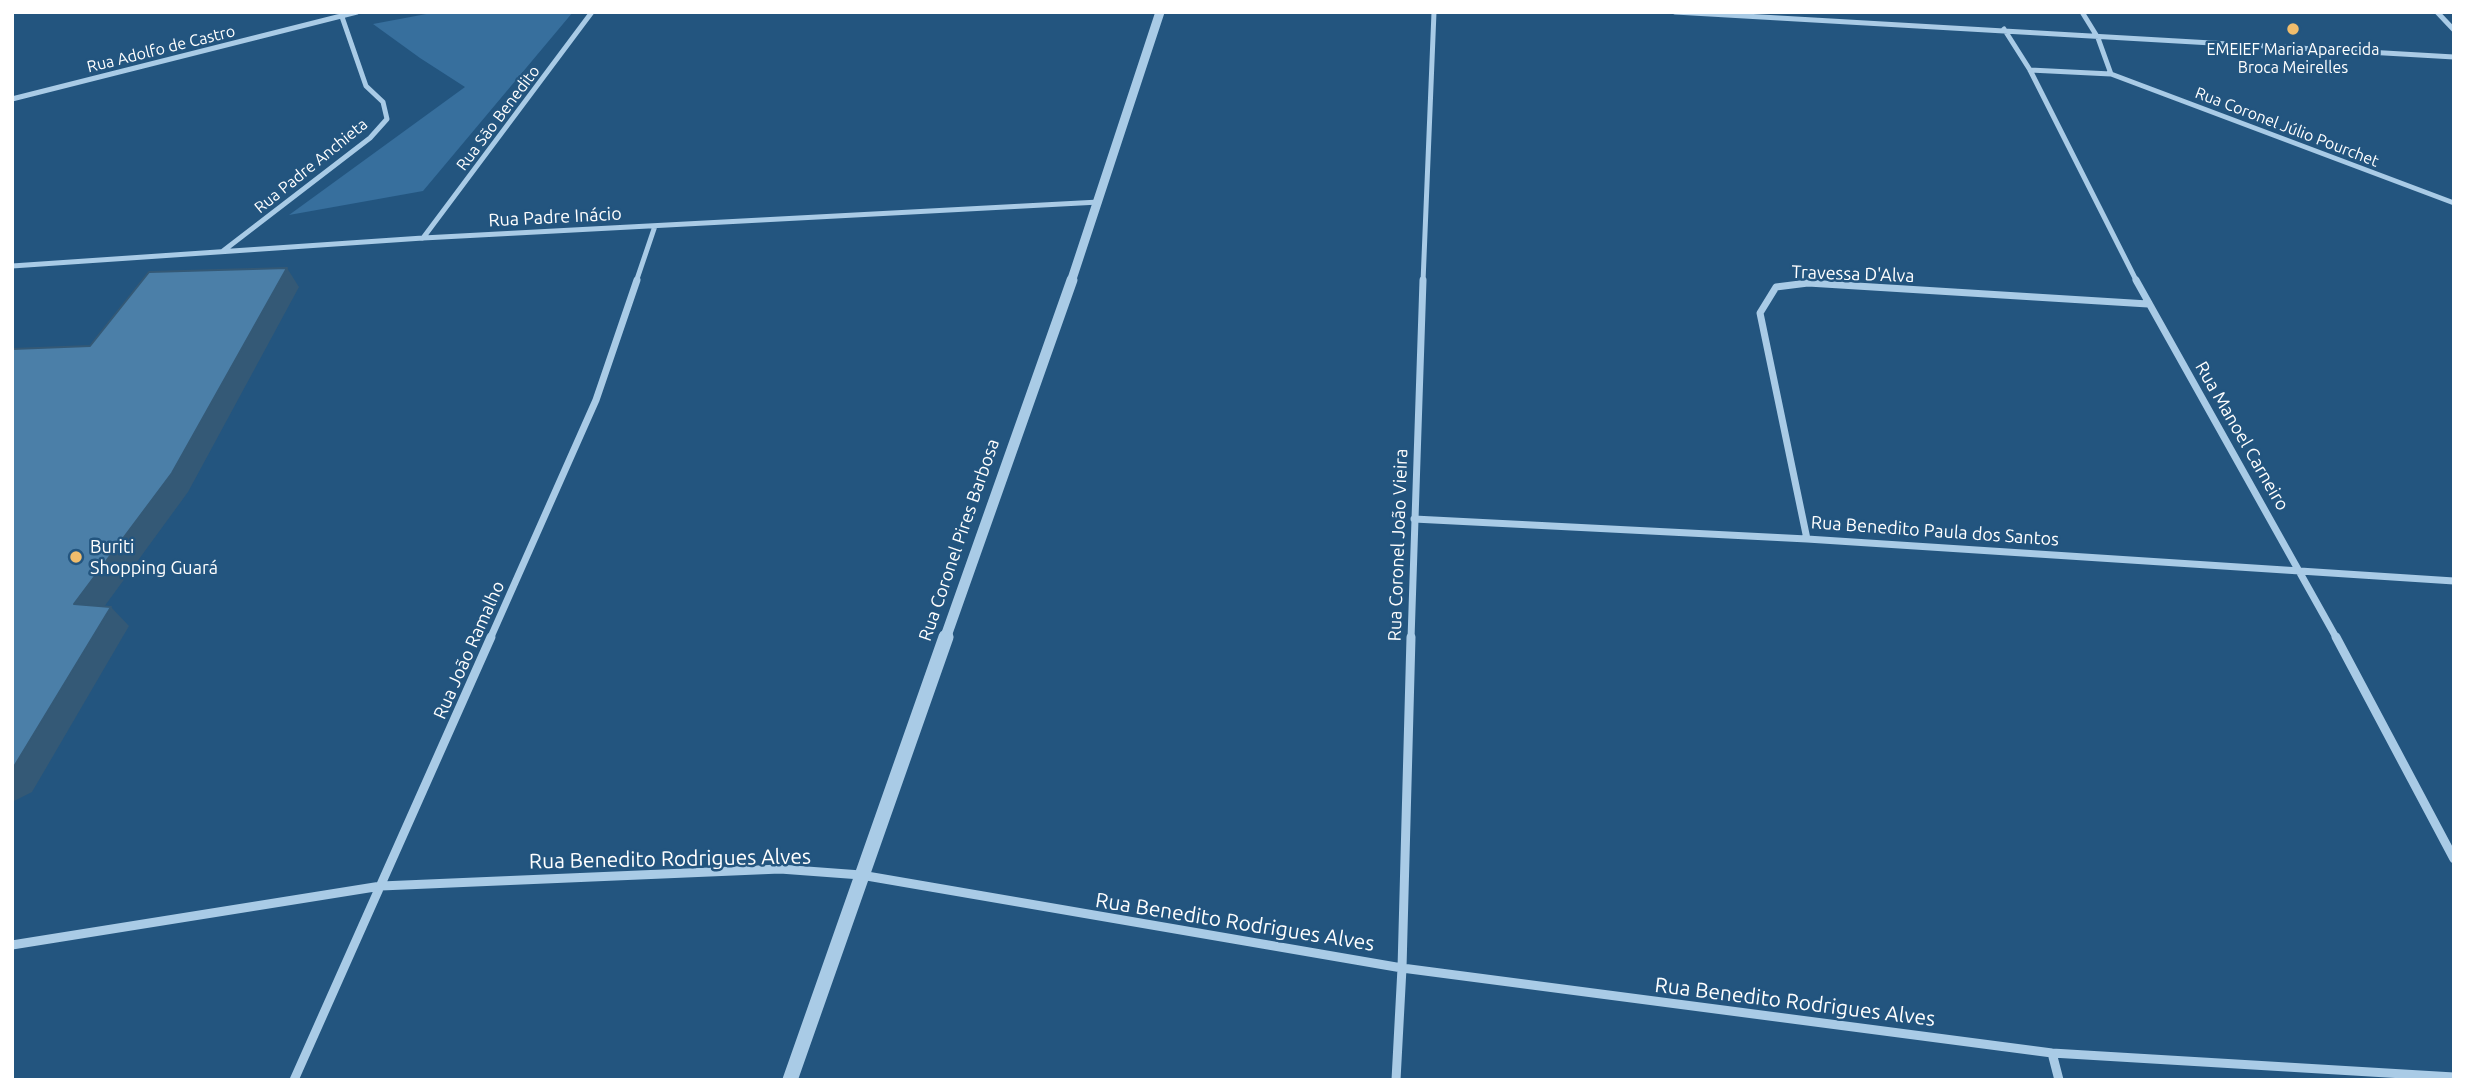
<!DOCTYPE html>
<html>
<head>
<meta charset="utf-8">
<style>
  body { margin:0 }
  #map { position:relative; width:2466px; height:1092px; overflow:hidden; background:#23557f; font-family:Ubuntu,sans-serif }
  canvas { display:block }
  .frame { position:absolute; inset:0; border:14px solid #fff; pointer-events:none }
</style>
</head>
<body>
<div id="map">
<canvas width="2466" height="1092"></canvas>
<div class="frame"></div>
</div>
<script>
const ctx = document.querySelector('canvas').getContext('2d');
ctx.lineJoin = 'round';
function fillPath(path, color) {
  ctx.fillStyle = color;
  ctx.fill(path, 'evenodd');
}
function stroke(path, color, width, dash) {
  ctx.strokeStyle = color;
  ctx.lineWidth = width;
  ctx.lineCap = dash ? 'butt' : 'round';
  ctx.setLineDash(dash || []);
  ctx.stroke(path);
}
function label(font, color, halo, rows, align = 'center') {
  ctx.font = font + ' Ubuntu,sans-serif';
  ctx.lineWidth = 5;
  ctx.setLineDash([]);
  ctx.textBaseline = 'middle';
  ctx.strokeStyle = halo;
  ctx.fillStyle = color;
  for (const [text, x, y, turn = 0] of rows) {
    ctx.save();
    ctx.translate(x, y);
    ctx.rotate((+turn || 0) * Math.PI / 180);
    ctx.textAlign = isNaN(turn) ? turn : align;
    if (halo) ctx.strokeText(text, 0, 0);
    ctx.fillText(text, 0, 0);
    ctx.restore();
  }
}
fillPath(new Path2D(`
  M437,12H573L423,191L289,215L465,87L420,58L373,24Z`), '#376f9d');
stroke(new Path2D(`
  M1675,12L2454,57
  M2082,12L2098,38L2111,74
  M2437,12L2454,30
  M2004,29L2030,70L2137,282
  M2030,70L2111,74L2454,203
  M12,99L357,12
  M423,238L592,12
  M223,251L370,138L387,119L383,102L366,86L341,14
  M12,266L423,238L1099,202
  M636,282L655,226
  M1423,282L1434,12`), '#a9cbe6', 5);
stroke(new Path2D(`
  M2136,280L2337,639
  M1414,519L1807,539L2454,581
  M1807,539L1760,313L1776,287L1808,283L2148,304
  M490,639L596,400L637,280
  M1411,639L1423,280`), '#a9cbe6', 7);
stroke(new Path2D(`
  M2336,637L2454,859
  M12,945L381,886L780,869L861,875L1402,968L2052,1053L2454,1077
  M2052,1053L2059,1080
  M294,1080L491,637
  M1396,1080L1402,968L1411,637`), '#a9cbe6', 9);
stroke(new Path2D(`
  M1071,282L1160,12`), '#a9cbe6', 9);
stroke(new Path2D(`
  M945,639L1072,280`), '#a9cbe6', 11);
stroke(new Path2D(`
  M790,1080L946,637`), '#a9cbe6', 15);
fillPath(new Path2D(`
  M287,268L299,287L188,492L93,622L74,604Z
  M111,607L129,626L32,792L12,802V770Z`), '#345976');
const building = new Path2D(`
  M287,268L172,473L74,604L111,607L12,770V349L90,346L149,272Z`);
fillPath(building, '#4b7fa8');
stroke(building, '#345976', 2);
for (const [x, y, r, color] of [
  [2293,29,7,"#f1bd6c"],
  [76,557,7,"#f1bd6c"]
]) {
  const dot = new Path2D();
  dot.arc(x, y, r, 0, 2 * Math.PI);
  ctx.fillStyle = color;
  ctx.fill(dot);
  stroke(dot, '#23557f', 2.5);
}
label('16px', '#fff', '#23557f', [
  ["Rua Adolfo de Castro",161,49,-14],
  ["Rua São Benedito",498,118,-53],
  ["Rua Coronel Júlio Pourchet",2287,127,21],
  ["Rua Padre Anchieta",311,166,-39]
]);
label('16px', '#fff', '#23557f', [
  ["EMEIEF Maria Aparecida",2293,50],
  ["Broca Meirelles",2293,68]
]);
label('18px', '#fff', '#23557f', [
  ["Rua Padre Inácio",555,217,-3],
  ["Travessa D'Alva",1853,274,2],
  ["Rua Manoel Carneiro",2242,436,60],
  ["Rua Benedito Paula dos Santos",1935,531,4],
  ["Rua Coronel Pires Barbosa",959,540,-71],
  ["Rua Coronel João Vieira",1398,545,-88],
  ["Rua João Ramalho",469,650,-66]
]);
label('18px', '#fff', '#23557f', [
  ["Buriti",90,547],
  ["Shopping Guará",90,568]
], 'left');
label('21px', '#fff', '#23557f', [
  ["Rua Benedito Rodrigues Alves",670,859,-1],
  ["Rua Benedito Rodrigues Alves",1235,922,9],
  ["Rua Benedito Rodrigues Alves",1795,1002,7]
]);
</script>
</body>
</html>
